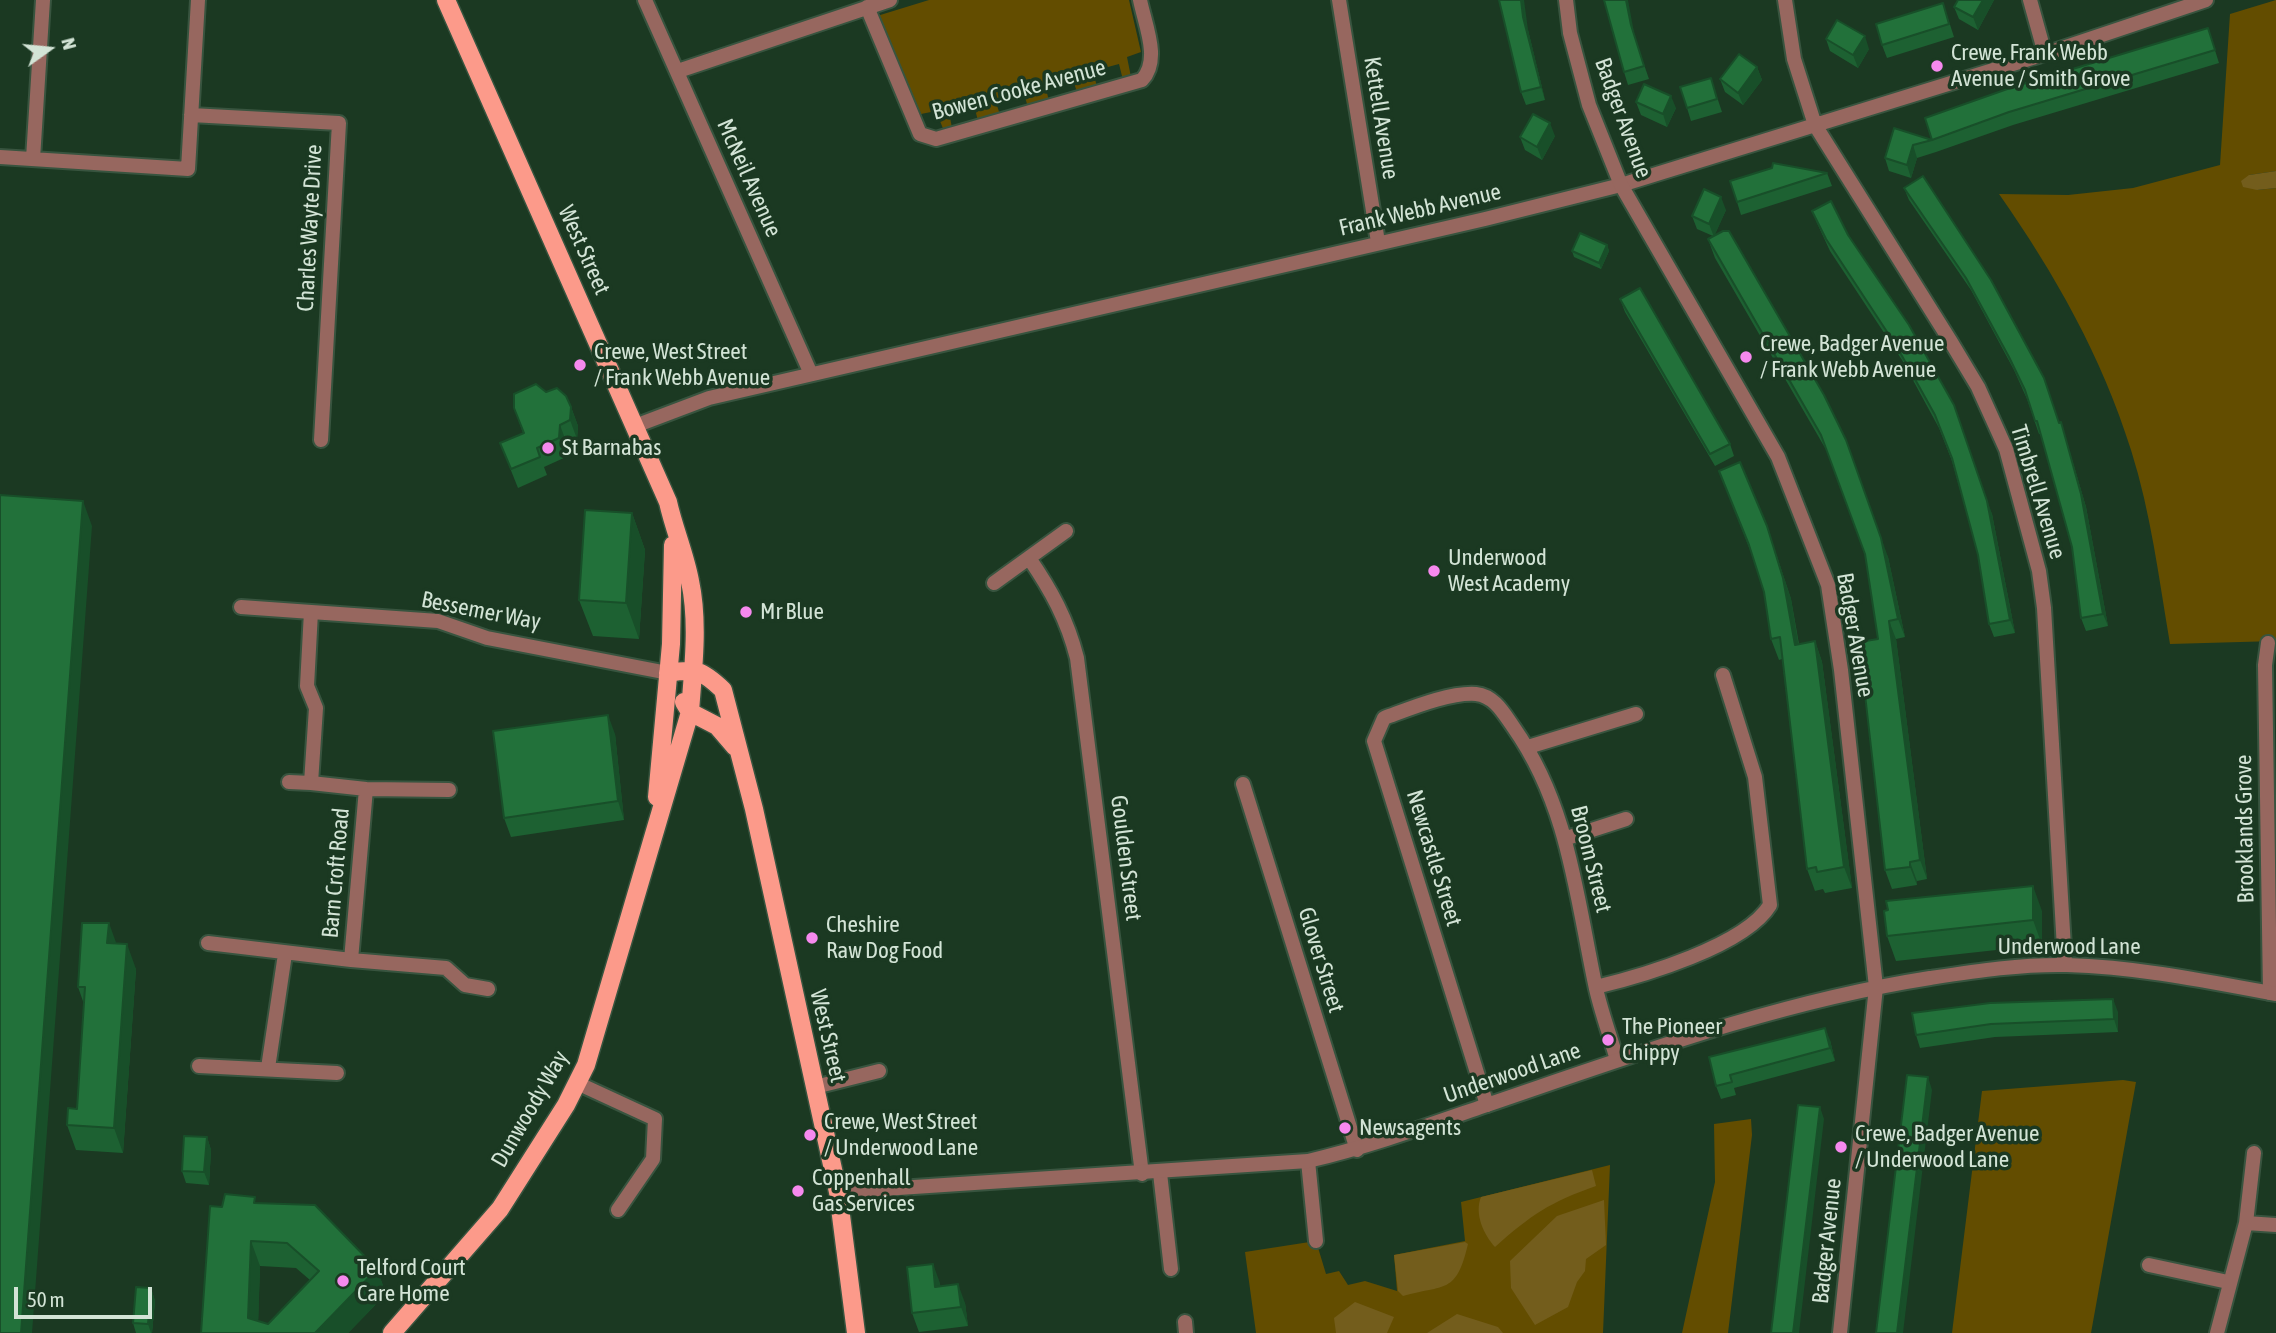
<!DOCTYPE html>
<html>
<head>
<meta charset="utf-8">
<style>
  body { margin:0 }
  #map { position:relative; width:2276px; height:1333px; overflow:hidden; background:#1b3922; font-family:"Asap Condensed",sans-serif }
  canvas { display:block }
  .north { position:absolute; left:14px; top:14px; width:70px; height:70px; -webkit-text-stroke:5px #1b3922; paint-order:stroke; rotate:75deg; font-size:19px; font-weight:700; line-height:28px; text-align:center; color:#d3e4d6 }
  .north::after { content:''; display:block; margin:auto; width:24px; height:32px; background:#d3e4d6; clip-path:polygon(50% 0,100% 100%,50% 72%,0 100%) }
  .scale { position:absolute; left:14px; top:1287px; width:138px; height:32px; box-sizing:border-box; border:4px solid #d3e4d6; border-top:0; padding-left:9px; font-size:21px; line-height:24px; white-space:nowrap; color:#d3e4d6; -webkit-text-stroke:5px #1b3922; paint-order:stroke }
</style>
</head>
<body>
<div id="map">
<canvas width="2276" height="1333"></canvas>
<div class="north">N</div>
<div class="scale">50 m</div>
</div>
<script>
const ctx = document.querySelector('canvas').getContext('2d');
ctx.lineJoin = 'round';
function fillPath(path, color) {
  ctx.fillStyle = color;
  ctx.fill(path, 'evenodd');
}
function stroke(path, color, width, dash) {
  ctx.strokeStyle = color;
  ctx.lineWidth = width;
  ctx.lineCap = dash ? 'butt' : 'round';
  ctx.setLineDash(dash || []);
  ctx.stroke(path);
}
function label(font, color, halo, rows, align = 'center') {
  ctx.font = font + ' "Asap Condensed",sans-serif';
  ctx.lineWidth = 7;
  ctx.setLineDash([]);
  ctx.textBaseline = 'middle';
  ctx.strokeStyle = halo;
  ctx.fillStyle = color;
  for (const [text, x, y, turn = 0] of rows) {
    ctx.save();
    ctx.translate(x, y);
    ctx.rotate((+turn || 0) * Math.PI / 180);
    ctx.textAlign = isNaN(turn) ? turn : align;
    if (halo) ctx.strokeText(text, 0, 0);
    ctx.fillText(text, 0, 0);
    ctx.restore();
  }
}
fillPath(new Path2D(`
  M929,0H1129L1141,52L1127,57L1131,77L1123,80L1119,64L1093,71L1097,87L1077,92L1072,77L1045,85L1049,101L1028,107L1023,91L995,99L1000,115L978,121L974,105L949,112L952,128L944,131L936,111L921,114L877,16Z
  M2276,0V171L2249,175L2257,190L2276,188V641L2170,644C2159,579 2151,513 2131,450C2102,357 2055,274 1999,194L2068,195L2133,188L2220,165L2230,14Z
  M2123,1080L2136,1082L2091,1333H1952L1982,1091Z
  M1751,1119L1752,1135L1728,1333H1682L1715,1182L1714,1124Z
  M1610,1165L1603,1333H1256L1245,1252L1316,1241L1326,1274L1339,1271L1348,1285L1365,1281L1397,1291L1394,1255L1465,1241L1461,1202Z`), '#634d00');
fillPath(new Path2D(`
  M2276,171V188L2257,190L2243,187L2241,181L2249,175Z
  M1592,1170L1596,1186C1550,1202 1531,1215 1495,1247C1484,1235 1474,1214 1481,1197Z
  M1604,1200L1606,1245L1586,1259L1585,1271L1577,1282L1568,1307L1535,1325L1511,1288L1510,1261L1557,1216Z
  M1465,1242L1468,1244C1456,1295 1445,1284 1403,1296L1398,1291L1394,1255Z
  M1355,1302L1394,1317L1387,1333H1336L1334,1318Z
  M1457,1314L1498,1327L1503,1333H1427Z`), '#735d1c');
const minor = new Path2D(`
  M645,0L811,374
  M1339,0L1378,242
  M1785,0L1794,59L1815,125L1951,342L1978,387L2006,449L2039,571L2044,608L2065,965
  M2030,0L2045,54
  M867,7L920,134L936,139L1142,80C1161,60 1145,25 1140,0
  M678,71L890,0
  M191,115L339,123L321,440
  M0,157L188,169L198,0
  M33,159L43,0
  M635,426L709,398L1485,219L1621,185L2045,54L2206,0
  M1029,558C1051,590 1067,619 1077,658L1142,1174
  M994,583L1066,531
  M241,607L438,621L487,638L668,673
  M311,612L307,686L316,708L311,783L366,789L351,960L446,968L465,985L488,989
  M2268,643L2265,665L2270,993
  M1528,747L1636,714
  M289,782L311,783
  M1243,784L1357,1150
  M366,789L449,790
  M1567,838L1626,819
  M208,943L351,960
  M1596,987C1642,976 1745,946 1770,905L1755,777L1723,675
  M199,1066L337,1073
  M268,1068L285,954
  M577,1083L655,1119L653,1159L618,1210
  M815,1087L879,1071
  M1487,1105L1374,741L1384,718C1409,709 1449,692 1476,694C1495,696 1504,714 1514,728C1568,805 1576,894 1595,984C1600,1009 1610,1035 1617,1060
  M1308,1161L1316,1241
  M1160,1173L1171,1269
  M2246,1223L2254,1153
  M2149,1265L2228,1282
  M1185,1322L1186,1333
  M2217,1333L2246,1223L2276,1225`);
const tertiary = new Path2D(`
  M1566,0L1570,33L1589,105L1621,185L1778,457L1828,585L1841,670L1876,987L1840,1333
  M838,1192L1308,1161C1368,1147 1426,1126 1484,1106C1631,1056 1777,1002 1930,978C1976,971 2021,964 2067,965C2138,967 2206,981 2276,994`);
const primary = new Path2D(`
  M668,673C696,668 702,670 723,690L754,809L838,1192L856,1333
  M684,702L690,712L717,726L735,747
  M657,797L671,644L673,545
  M392,1333L500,1209L566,1105L586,1065L690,712C693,669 699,623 690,581C685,554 674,529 668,502L446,0`);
stroke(minor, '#38543f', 18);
stroke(tertiary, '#38543f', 18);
stroke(primary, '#38543f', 21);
stroke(minor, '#97675f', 14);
stroke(tertiary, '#97675f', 14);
stroke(primary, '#fc9a8a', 18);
fillPath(new Path2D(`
  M1958,0H1994L1978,30L1959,19L1954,7Z
  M1943,3L1954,37L1887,58L1882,45Z
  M2208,28L2219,63L2013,125L1936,152L1917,158L1911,178L1889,171L1885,158L1894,128L1932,140Z
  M1528,30L1545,100L1526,105L1521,92Z
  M1635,38L1649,79L1628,85L1624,72Z
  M1826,39L1869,49L1858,68L1830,51Z
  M1757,67L1762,80L1743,105L1725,92L1720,79Z
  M1715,91L1722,112L1691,121L1687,108Z
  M1636,102L1676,108L1667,127L1641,115Z
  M1555,136L1542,160L1525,150L1520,137Z
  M1772,168L1827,173L1832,186L1741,215L1737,202Z
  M1923,176L2059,423L2061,422L2086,507L2108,626L2086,631L2081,618L2072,547L2041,434H2039L2027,399L2014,370L1971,290L1909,200L1904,188Z
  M1831,201L1992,514L2015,633L1994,637L1989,624L1978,555L1952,461L1939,428L1902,360L1830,251L1817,223L1812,211Z
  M1726,210L1714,236L1888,557L1905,637L1896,639L1927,879L1917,881V885L1892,889L1885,870L1878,639L1865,554L1828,453L1715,258L1708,239L1713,236L1697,229L1692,216Z
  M1607,245L1609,251L1601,269L1574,257L1572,251Z
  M1620,299L1730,444L1734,456L1715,466L1625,312Z
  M546,392L571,407L578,426L577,439L567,444L566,457L544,467L547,475L518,488L500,443L523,433L514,408Z
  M1719,471L1767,526L1791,599L1799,644L1815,641L1822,662L1852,888L1825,893L1823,889L1815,891L1807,869L1782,659L1779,660L1771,639L1764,592L1752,555Z
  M632,513L645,550L639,639L593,636L579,600Z
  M615,734L624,820L511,837L504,818Z
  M2042,911V945L1896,961L1887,936Z
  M116,944L136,969L123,1153L76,1150L67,1125L77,1109L84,1004L78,987Z
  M2118,1012V1032L1995,1037L1920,1048L1916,1035L1912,1013Z
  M1830,1040L1835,1061L1734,1088L1736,1095L1721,1099L1716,1086L1709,1057Z
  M207,1137L211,1150L209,1185L186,1183L182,1171Z
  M257,1203L377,1269L386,1294L348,1333H201ZM260,1266L296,1268L310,1280L268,1324L258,1321Z
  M940,1283V1286L965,1303L968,1326L919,1332L912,1313Z
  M151,1288L155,1301L152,1333H136L133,1323Z`), '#1d6132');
fillPath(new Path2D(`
  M1521,0H1524L1528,30L1545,100L1541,87L1523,17Z
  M1626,0H1628L1635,38L1649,79L1631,25Z
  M1983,0H1994L1978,30L1973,17Z
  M1865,36L1869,49L1858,68L1853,55Z
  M1757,67L1762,80L1743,105L1738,93Z
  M1671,96L1676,108L1667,127L1663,114Z
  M1550,123L1555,136L1542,160L1537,147Z
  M1913,145L1917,158L1911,178L1907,165Z
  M1721,197L1726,210L1714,237L1709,224Z
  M1607,245L1609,251L1601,269L1599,263Z
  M1954,405L1992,514L2015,633L2010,620Z
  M571,407L578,426L577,439L570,420Z
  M2061,422L2086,507L2108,626L2103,614Z
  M560,425L567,444L566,457L559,438Z
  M1846,440L1888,557L1905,637L1898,619Z
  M83,501L92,526L32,1333H21Z
  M632,513L645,550L639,639L626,603Z
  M1767,526L1791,599L1802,666L1795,645Z
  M1889,621L1896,639L1927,879L1920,860Z
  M1815,641L1822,662L1852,888L1844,867Z
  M608,715L615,734L624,820L618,801Z
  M1910,862L1917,881V885L1910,867Z
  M2033,886L2042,911V945L2033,920Z
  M109,923L118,948L107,943Z
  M127,944L136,969L123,1153L114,1128Z
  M2113,999L2118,1012V1032L2114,1019Z
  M1825,1028L1830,1040L1835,1061L1830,1048Z
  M1928,1077L1932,1090L1903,1333H1897Z
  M1820,1107L1824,1119L1799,1333H1793Z
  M207,1137L211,1150L209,1185L204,1172Z
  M251,1241L260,1266L258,1333L248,1318Z
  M933,1264L940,1283L942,1306L935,1287Z
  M377,1269L386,1294L348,1333H315Z
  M958,1284L965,1303L968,1326L961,1307Z
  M151,1288L155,1301L152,1333H151L148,1324Z`), '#184f29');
const building = new Path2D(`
  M1499,0H1521L1523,17L1541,87L1521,92Z
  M1604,0H1626L1631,25L1644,66L1624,72Z
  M1958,0H1983L1973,17L1954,7Z
  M1943,3L1949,24L1882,45L1876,24Z
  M1837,20L1865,36L1853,55L1826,39Z
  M2208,28L2215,50L2009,112L1932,140L1925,118L2013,87Z
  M1739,54L1757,67L1738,93L1720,79Z
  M1711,78L1717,99L1687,108L1680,87Z
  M1644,84L1671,96L1663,114L1636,102Z
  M1533,114L1550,123L1537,147L1520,137Z
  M1894,128L1932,140L1913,145L1907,165L1885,158Z
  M1773,163L1827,173L1737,202L1730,181L1772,168Z
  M1923,176L1991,280L2044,378L2059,423L2061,422L2081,494L2103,614L2081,618L2072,547L2037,421H2035L2025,390L2009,357L1966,278L1904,188Z
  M1704,189L1721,197L1709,224L1692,216Z
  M1831,201L1848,235L1909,325L1954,405L1987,501L2010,620L1989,624L1978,555L1952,458L1935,415L1897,347L1826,239L1812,211Z
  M1723,231H1729L1824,395L1846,440L1881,538L1898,619L1889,621L1920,860L1910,862V867L1885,870L1859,642L1878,639L1865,554L1821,435L1708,239Z
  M1580,233L1607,245L1599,263L1572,251Z
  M1640,288L1730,444L1710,454L1620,299Z
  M536,384L546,392L557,388L566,396L571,407L570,420L560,425L559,438L537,448L540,457L511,469L500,443L524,433L514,408V394Z
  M1740,462L1767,526L1783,578L1795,645L1815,641L1844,867L1817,872L1816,867L1807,869L1780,637L1771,639L1764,592L1749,545L1719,471Z
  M0,495L83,501L21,1333H0Z
  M585,510L632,513L626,603L579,600Z
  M608,715L618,801L504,818L493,731Z
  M2033,886V920L1887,936L1884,911L1888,910L1886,901Z
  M82,923H109L107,943L127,944L114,1128L67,1125L68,1108L77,1109L85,987H78Z
  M2113,999L2114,1019L1991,1024L1916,1035L1912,1013L1990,1003Z
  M1825,1028L1830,1048L1730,1075L1732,1082L1716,1086L1709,1057Z
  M1907,1075L1928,1077L1897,1333H1876Z
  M1798,1105L1820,1107L1793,1333H1771Z
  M184,1136L207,1137L204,1172L182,1171Z
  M225,1194L255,1197L254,1203L315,1205L377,1269L315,1333H201L210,1206L222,1207ZM251,1241L287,1243L319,1271L268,1324L248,1318Z
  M933,1264L935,1287L958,1284L961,1307L912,1313L907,1267Z
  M136,1287L151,1288L148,1324L133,1323Z`);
fillPath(building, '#22713a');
stroke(building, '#184f29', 2);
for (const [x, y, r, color] of [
  [1937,66,7,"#f689ee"],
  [1746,357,7,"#f689ee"],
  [580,365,7,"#f689ee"],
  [548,448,7,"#f689ee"],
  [1434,571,7,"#f689ee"],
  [746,612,7,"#f689ee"],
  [812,938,7,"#f689ee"],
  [1608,1040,7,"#f689ee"],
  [1345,1128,7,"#f689ee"],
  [810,1135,7,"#f689ee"],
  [1841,1147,7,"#f689ee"],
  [798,1191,7,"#f689ee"],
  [343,1281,7,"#f689ee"]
]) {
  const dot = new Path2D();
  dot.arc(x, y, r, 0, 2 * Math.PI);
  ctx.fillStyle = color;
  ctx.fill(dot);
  stroke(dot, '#1b3922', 2.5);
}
label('23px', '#d3e4d6', '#1b3922', [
  ["Crewe, Frank Webb",1951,53],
  ["Avenue / Smith Grove",1951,79],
  ["Crewe, Badger Avenue",1760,344],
  ["/ Frank Webb Avenue",1760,370],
  ["Crewe, West Street",594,352],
  ["/ Frank Webb Avenue",594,378],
  ["St Barnabas",562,448],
  ["Underwood",1448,558],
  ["West Academy",1448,584],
  ["Mr Blue",760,612],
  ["Cheshire",826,925],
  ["Raw Dog Food",826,951],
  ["The Pioneer",1622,1027],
  ["Chippy",1622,1053],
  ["Crewe, West Street",824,1122],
  ["/ Underwood Lane",824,1148],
  ["Newsagents",1359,1128],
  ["Crewe, Badger Avenue",1855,1134],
  ["/ Underwood Lane",1855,1160],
  ["Coppenhall",812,1178],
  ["Gas Services",812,1204],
  ["Telford Court",357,1268],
  ["Care Home",357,1294]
], 'left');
label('23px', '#d3e4d6', '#1b3922', [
  ["Bowen Cooke Avenue",1019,90,-15],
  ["Kettell Avenue",1381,118,81],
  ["Badger Avenue",1623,118,70],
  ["McNeil Avenue",749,178,66],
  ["Frank Webb Avenue",1420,210,-13],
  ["Charles Wayte Drive",310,228,-87],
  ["West Street",584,250,66],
  ["Timbrell Avenue",2038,492,73],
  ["Bessemer Way",481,611,11],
  ["Badger Avenue",1855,635,80],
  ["Brooklands Grove",2245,829,-91],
  ["Goulden Street",1126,858,83],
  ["Newcastle Street",1434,858,73],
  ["Broom Street",1591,859,76],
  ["Barn Croft Road",336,873,-85],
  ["Underwood Lane",2069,947],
  ["Glover Street",1321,960,73],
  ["West Street",828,1036,77],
  ["Underwood Lane",1512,1073,-19],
  ["Dunwoody Way",530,1109,-60],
  ["Badger Avenue",1827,1241,-84]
]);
</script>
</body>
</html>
